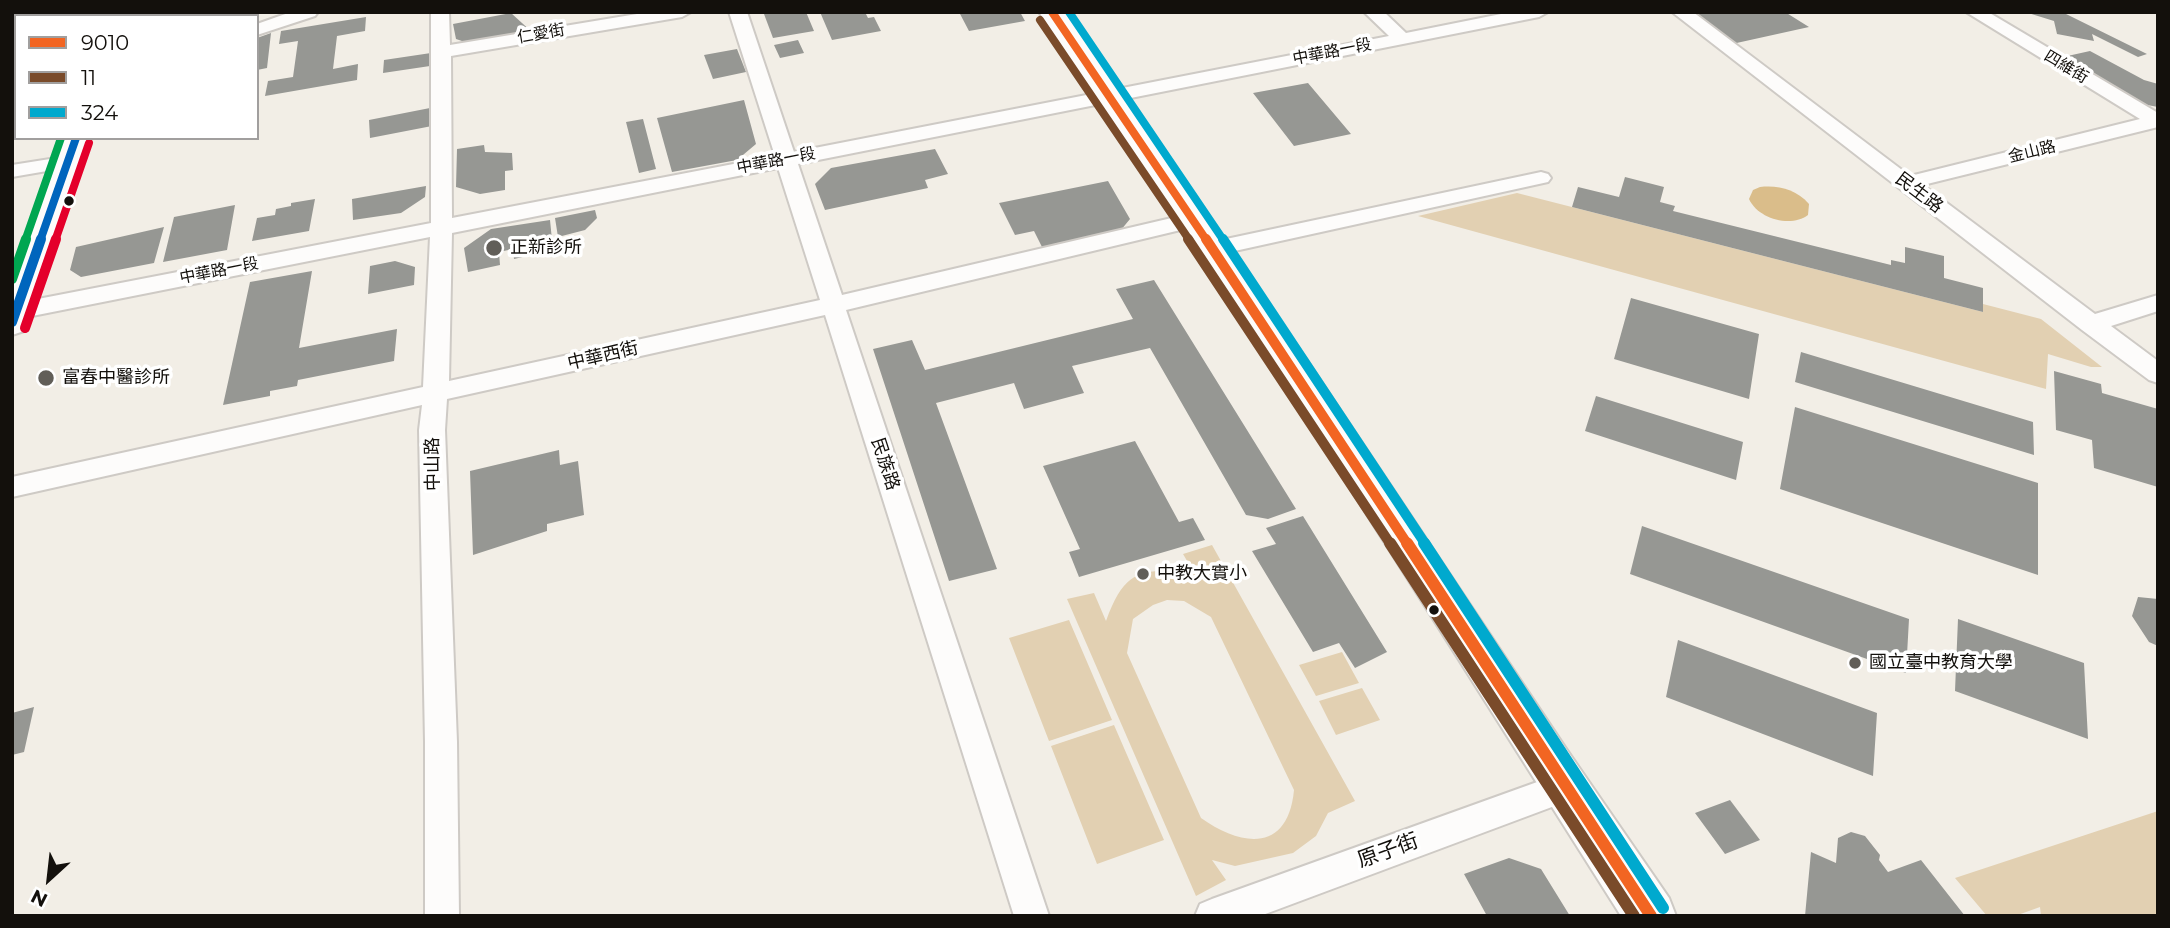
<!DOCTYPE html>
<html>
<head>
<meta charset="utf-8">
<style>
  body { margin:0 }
  #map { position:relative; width:2170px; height:928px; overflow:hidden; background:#f2eee6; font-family:Montserrat,sans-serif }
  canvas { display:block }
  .frame { position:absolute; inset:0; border:14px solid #13100c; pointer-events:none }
  .legend { position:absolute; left:14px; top:14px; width:245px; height:126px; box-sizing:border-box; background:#fff; border:2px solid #a19f9e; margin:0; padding:9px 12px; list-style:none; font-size:21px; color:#13100c }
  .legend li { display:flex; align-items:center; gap:14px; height:35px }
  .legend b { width:35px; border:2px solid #a19f9e }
  .north { position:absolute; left:14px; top:844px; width:70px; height:70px; -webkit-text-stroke:5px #fff; paint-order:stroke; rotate:207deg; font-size:19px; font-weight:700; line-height:28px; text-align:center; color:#13100c }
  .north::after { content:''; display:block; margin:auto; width:24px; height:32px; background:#13100c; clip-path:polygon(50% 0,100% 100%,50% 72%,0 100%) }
</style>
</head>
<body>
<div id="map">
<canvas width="2170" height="928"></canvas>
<div class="frame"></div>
<ul class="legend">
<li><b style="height:9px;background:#f26522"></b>9010</li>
<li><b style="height:9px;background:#7a4b2a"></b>11</li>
<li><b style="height:9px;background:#00a9ce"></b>324</li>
</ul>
<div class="north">N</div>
</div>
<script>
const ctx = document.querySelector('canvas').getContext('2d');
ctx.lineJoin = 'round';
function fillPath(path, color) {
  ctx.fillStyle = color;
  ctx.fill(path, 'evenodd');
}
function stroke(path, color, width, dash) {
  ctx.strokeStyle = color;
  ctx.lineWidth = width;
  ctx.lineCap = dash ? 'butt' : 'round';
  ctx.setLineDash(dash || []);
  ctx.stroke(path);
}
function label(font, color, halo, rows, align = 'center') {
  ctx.font = font + ' Montserrat,"Noto Sans TC",sans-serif';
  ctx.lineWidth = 7;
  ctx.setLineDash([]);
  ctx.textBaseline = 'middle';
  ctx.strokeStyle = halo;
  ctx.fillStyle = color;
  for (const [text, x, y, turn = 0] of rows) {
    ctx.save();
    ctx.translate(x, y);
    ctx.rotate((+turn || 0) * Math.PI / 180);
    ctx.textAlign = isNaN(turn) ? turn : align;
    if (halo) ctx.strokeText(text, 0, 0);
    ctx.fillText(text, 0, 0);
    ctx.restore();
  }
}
fillPath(new Path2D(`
  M1517,193L1983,312V304L2041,319L2102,367H2091L2048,354L2046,389L1418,216Z
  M1212,545L1355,801L1328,813L1316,836L1293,853L1235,866L1212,860L1226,880L1196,896L1067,599L1094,593L1106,621C1125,569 1140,569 1193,571L1183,554ZM1167,600L1184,601L1211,617L1294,790C1288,853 1242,847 1201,818L1127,653L1133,619L1153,605Z
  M1069,620L1112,720L1049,741L1009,638Z
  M1342,652L1359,683L1316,696L1299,665Z
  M1362,688L1380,720L1336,735L1319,701Z
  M1114,725L1164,840L1097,864L1051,746Z
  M2158,811V916H2041L2040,907L2015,916H1987L1955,878Z`), '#e2d0b2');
fillPath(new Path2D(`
  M1760,187C1778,185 1796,189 1809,204L1808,215C1791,228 1758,219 1749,199L1753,190Z`), '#dabd8a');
fillPath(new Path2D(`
  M154,12H201L198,16H151Z`), '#dabd8a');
fillPath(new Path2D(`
  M774,12H806L814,31L773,38L764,14Z
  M820,12H865L868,18L874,17L881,31L832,40Z
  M959,12H1020L1025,21L969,31Z
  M1684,12H1785L1809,27L1732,44Z
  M2025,12H2062L2147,54L2138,57L2092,34L2094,41L2057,34L2054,21Z
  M511,13L533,33L468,43L456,39L453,24Z
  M366,17L365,31L337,36L333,69L358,64L357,80L265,96L268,81L293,77L298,41L279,44L281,31Z
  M271,33L267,68L257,70V38Z
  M798,40L804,53L780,58L774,45Z
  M737,49L746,72L713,79L704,55Z
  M2090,51L2144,80L2158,84V107L2142,104L2063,57Z
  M431,53L430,66L383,73L384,60Z
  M1308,83L1351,134L1294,146L1253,93Z
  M744,100L756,144L737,160L672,172L657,118Z
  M430,108L432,126L370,138L369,120Z
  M643,119L656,169L639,173L626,122Z
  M484,145L485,152L512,153L513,170L505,171V190L480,194L456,187L457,149Z
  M935,149L948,174L925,180L928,188L825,210L815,184L831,168Z
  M1625,177L1664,187L1660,202L1675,206L1673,211L1891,265V260L1905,263V247L1944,256V278L1983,288V312L1572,207L1578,187L1619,197Z
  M1108,181L1130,219L1116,236L1044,251L1034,231L1015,235L999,203Z
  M426,186L425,197L401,213L353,220L352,199Z
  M315,199L309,231L252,241L257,218L275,215L276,209L291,206V203Z
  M235,205L227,250L163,262L174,217Z
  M595,210L597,218L585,230L558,237L555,218Z
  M550,220L553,250L514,259L513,249L499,252L500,265L468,272L464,248L491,229Z
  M164,227L154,263L81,277L70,270L76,247Z
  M395,261L415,267L414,285L368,294L370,266Z
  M312,271L299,348L397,329L394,361L298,380L297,386L270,391V396L223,405L250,282Z
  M1154,280L1296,509L1268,519L1246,515L1150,348L1072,366L1084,393L1024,409L1014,383L936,403L997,569L949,581L873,349L912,340L925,370L1133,319L1116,289Z
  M1631,298L1759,334L1749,399L1614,359Z
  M1801,352L2033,422L2034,455L1795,382Z
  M2054,371L2101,384L2102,393L2158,409V487L2094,468L2092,440L2056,430Z
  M1596,396L1743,442L1736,480L1585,431Z
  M1795,407L2038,483V575L1780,489Z
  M1135,441L1179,522L1193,518L1205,540L1079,577L1069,552L1080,549L1043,466Z
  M559,450L560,465L578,461L584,515L547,524V531L473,555L470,471Z
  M1303,516L1387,652L1355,668L1339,643L1313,652L1252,551L1276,544L1266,528Z
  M1642,526L1909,619L1906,673L1630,574Z
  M2138,597L2158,599V646L2149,642L2132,616Z
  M1958,619L2084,663L2088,739L1955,691Z
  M1678,640L1877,713L1873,776L1666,697Z
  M34,707L24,752L12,755V713Z
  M1730,800L1760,840L1725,854L1695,813Z
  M1851,832L1865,836L1880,855L1879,860L1888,872L1921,860L1965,916H1805L1811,852L1836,863L1838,838Z
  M1509,858L1541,869L1570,916H1487L1464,874Z`), '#969793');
const minor = new Path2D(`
  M291,12H318L315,16L257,35V24Z
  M431,12H449L450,45L649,12H691L682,17L451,56L452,218L775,156L729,12H747L794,152L1389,36L1364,12H1384L1406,33L1511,12H1548L1539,17L798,164L842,295L1193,213L1201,215L1204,220L1201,225L1193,227L846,310L1049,916H1014L825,315L447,399L445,430L457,742L459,916H425V742L419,430L422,405L12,497V477L423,387L430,237L12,320V304L431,223ZM778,168L820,300L449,381L452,233Z
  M1672,12H1693L1910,176L2140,119L1966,12H1988L2158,113V127L1923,185L2095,314L2158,295V311L2111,326L2158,361V383L2149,380L2082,330Z
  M16,59V71L12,72V60Z
  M69,156L76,158L79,162L76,166L12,177V165Z
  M1541,172L1548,174L1551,178L1548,182L1212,256L1204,254L1201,249L1204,244L1212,242Z
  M1565,772L1576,776L1581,787L1576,798L1260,916H1195L1200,904L1212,899Z`);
const secondary = new Path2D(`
  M1039,12H1065L1306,359L1567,750L1669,898L1676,916H1621L1280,377Z`);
const primary = new Path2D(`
  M106,12H132L131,16H105Z
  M61,138H91L29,323L24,331L12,335V274Z`);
stroke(minor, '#cecac5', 4);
stroke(secondary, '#cecac5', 4);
stroke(primary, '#cecac5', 4);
fillPath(minor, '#fdfcfb');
fillPath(secondary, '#fdfcfb');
fillPath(primary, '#fdfcfb');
stroke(new Path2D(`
  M1052,12L1207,241`), '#f26522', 8);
stroke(new Path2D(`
  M1206,239L1408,545`), '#f26522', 10);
stroke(new Path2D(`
  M1407,543L1651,916`), '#f26522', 12);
stroke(new Path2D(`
  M1040,20L1190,241`), '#7a4b2a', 8);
stroke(new Path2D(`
  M1188,239L1391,545`), '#7a4b2a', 10);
stroke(new Path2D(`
  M1390,543L1634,916`), '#7a4b2a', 12);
stroke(new Path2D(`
  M1069,12L1224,241`), '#00a9ce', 8);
stroke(new Path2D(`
  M1223,239L1426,545`), '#00a9ce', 10);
stroke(new Path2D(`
  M1424,543L1663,908`), '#00a9ce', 12);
stroke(new Path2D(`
  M40,241L76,138`), '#0065bd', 8);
stroke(new Path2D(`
  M12,322L41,239`), '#0065bd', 10);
stroke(new Path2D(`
  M55,241L89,143`), '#e4002b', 8);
stroke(new Path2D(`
  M25,328L56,239`), '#e4002b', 10);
stroke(new Path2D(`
  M25,241L61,138`), '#00a651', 8);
stroke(new Path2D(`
  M12,279L26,239`), '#00a651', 10);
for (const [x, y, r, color] of [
  [69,201,6,"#13100c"],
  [494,248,9,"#615e58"],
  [46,378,9,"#615e58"],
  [1143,574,7,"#615e58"],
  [1434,610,6,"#13100c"],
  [1855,663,7,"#615e58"]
]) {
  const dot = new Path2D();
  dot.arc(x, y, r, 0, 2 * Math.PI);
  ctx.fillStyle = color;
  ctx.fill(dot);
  stroke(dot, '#fff', 2.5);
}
label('16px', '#13100c', '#fff', [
  ["仁愛街",541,34,-10],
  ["中華路一段",1332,52,-11],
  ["四維街",2066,67,31],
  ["金山路",2032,152,-14],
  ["中華路一段",776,161,-11],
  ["中華路一段",219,271,-11]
]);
label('18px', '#13100c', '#fff', [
  ["民生路",1919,193,37],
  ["中華西街",603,356,-13],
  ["中山路",433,464,-91],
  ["民族路",885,464,72]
]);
label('18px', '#13100c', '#fff', [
  ["正新診所",510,248],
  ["富春中醫診所",62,378],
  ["中教大實小",1157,574],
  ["國立臺中教育大學",1869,663]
], 'left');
label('21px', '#13100c', '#fff', [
  ["原子街",1388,851,-20]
]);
</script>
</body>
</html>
